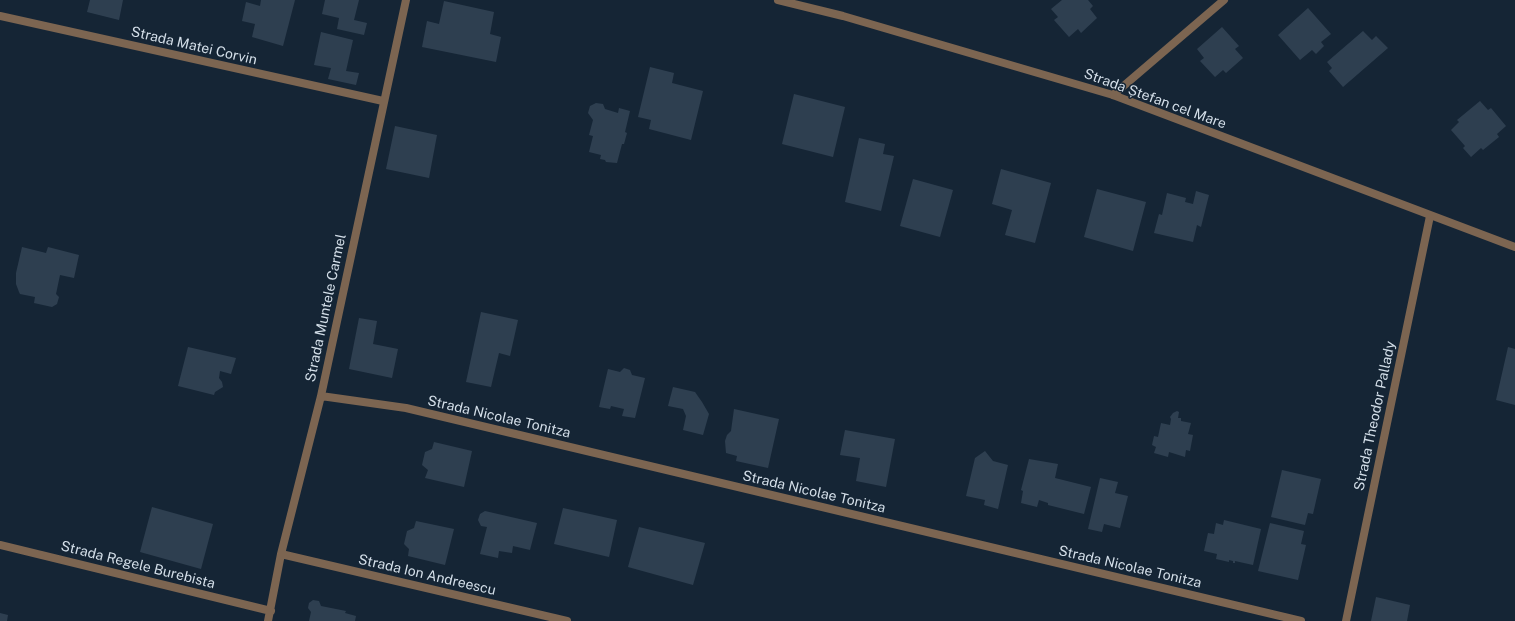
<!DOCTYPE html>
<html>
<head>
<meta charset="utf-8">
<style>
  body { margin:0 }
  canvas { display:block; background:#152535 }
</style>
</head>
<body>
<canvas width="1515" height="621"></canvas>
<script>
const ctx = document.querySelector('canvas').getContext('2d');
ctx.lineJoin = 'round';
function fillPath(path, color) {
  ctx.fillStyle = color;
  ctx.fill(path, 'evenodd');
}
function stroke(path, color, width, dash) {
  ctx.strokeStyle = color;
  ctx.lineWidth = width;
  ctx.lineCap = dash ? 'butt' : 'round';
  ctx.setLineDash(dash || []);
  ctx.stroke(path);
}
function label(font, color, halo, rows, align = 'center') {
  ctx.font = font + ' "Public Sans",sans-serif';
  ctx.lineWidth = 3;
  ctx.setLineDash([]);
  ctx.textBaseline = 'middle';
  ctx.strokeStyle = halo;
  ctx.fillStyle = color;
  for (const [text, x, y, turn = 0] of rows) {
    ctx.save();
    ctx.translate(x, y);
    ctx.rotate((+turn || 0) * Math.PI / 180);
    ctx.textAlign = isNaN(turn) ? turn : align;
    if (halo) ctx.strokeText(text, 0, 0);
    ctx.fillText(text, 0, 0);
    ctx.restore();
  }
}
fillPath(new Path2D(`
  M90,0H123L119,20L87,12Z
  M261,0H295L283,46L252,37L255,24L242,21L246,2L260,6Z
  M325,0H359L354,20L367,23L364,35L337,29L339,18L322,14Z
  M1062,0H1088L1093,6L1090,9L1097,18L1081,33L1078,29L1069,37L1054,20L1058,17L1051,9Z
  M444,1L494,12L490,34L501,37L496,62L422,47L427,21L439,24Z
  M1308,8L1331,34L1321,42L1324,46L1316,54L1312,50L1300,60L1278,35Z
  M1222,27L1239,46L1235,49L1243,58L1226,73L1223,70L1215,77L1200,61L1204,58L1197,49Z
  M1363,31L1372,40L1376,36L1388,48L1343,87L1329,71L1332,68L1327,62Z
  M321,32L353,40L346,71L359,73L356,85L328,79L331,68L314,65Z
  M650,67L674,73L672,83L703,91L691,140L649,129L651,120L638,117Z
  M794,94L845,107L833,157L782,144Z
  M1480,101L1488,110L1491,108L1506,126L1497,134L1499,137L1483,150L1481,148L1471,157L1463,148L1465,146L1451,130L1459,122L1457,120Z
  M596,103L603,104L605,109L618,113L619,108L630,111L625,132L627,133L624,144H622L617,163L606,162L605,160L600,159L601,155L589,152L593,136L589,135L593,120L588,113L590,106Z
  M395,126L437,135L429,178L386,169Z
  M859,138L885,144L883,154L894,156L881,211L845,202Z
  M1001,169L1051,183L1035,243L1005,235L1012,210L992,204Z
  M913,179L953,190L940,237L900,226Z
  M1097,189L1146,202L1133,251L1084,237Z
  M1196,191L1209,195L1201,227L1197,225L1193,242L1154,233L1159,214L1162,215L1167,193L1186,198L1185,202L1193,204Z
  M22,247L46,253L48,247L79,255L74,278L60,275L56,294L59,297L57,304L52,307L34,303L35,297L20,294L19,292L16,284V273Z
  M481,312L518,320L510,356L499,353L491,387L466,382Z
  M359,318L377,321L373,344L398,349L392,378L349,369Z
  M188,347L236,358L231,374L220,371L219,378L222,382L223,387L215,392L214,395L178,386Z
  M1508,347L1515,349V405L1496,400Z
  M624,368L630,370L632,375L645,378L635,418L622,416L624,409L611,406L610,409L599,407L608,369L620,372Z
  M673,387L695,392L702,402L709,414L703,435L683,430L686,416L683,409L668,406Z
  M734,409L779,419L768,468L736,461L737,456L726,453L725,441L727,435L731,431Z
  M1177,411L1179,412L1178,418H1181V421L1191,423L1188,434L1193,435L1190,451L1186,450L1185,457L1169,452L1168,457L1154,453L1156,447L1152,445L1154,436L1158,437L1161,423L1170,425L1171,419L1170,417L1173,413Z
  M845,430L895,439L886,487L856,481L860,458L840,455Z
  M434,442L472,451L464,487L425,478L428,470L422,465L425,452L432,449Z
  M985,451L993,461L1008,465L998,509L984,505L985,500L966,496L975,458Z
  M1029,459L1058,464L1055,478L1091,487L1084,514L1048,505V503L1039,500L1037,507L1021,503L1023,491L1021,490Z
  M1282,470L1321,479L1313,514L1308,513L1305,525L1271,517Z
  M1100,478L1118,482L1115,493L1128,496L1120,528L1104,524L1102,532L1088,529Z
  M152,507L213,524L201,569L140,552Z
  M563,508L617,520L609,557L554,544Z
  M485,511L537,523L530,550L513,546L512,553L499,551L498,558L480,554L487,527L481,526L478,520L480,514Z
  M1224,520L1261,529L1253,565L1235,561V563H1233V561L1229,560V562L1216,559L1217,554L1204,551L1208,533L1214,534L1216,523L1223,525Z
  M416,521L454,529L445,565L408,556L409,549L404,544L407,531L414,528Z
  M1270,523L1304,531L1301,544L1306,545L1298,580L1258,571Z
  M639,527L705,543L693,585L628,567Z
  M1376,597L1410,605L1407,621H1371Z
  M313,600L319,601L321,606L346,611L345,613L356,616L355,621H309L311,612L308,608L309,603Z
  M0,613L8,615L7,621H0Z`), '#2e3f50');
stroke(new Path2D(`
  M0,16L383,101
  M1113,95L1224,0
  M321,396L406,408L1301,621
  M0,545L271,611
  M281,554L567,621
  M268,621L281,554L321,396L406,0
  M1346,621L1430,216`), '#7c6551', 8);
stroke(new Path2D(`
  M778,0L843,16L1113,95L1515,247`), '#7c6551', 8);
label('14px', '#d3dee8', '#152535', [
  ["Strada Matei Corvin",194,46,13],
  ["Strada Ștefan cel Mare",1155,99,20],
  ["Strada Muntele Carmel",326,308,-78],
  ["Strada Theodor Pallady",1375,416,-78],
  ["Strada Nicolae Tonitza",499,417,13],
  ["Strada Nicolae Tonitza",814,492,13],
  ["Strada Regele Burebista",138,565,14],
  ["Strada Nicolae Tonitza",1130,567,13],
  ["Strada Ion Andreescu",427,575,13]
]);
</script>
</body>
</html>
